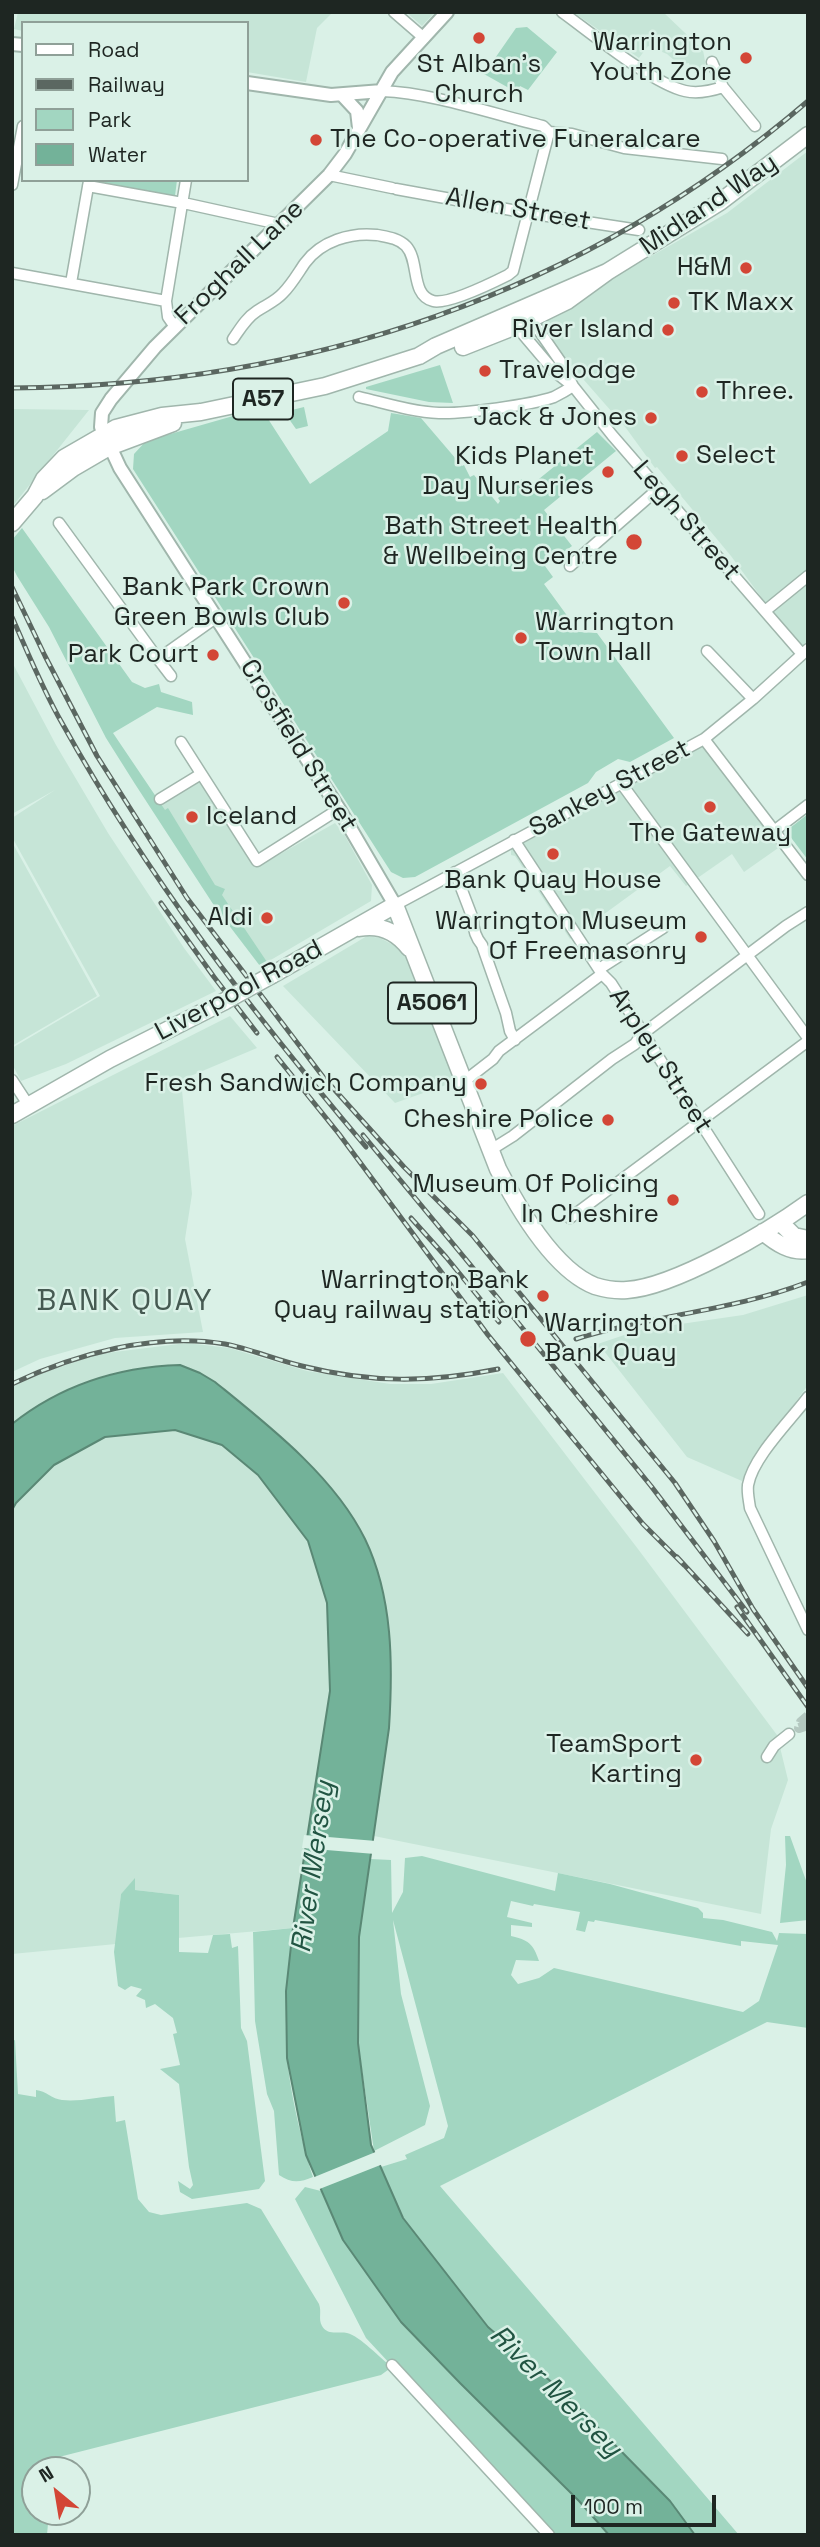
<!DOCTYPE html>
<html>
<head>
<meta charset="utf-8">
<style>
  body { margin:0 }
  #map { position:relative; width:820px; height:2547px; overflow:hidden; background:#daf1e7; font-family:"Space Grotesk",sans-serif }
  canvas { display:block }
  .frame { position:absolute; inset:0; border:14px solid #1e2622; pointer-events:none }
  .legend { position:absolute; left:21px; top:21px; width:228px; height:161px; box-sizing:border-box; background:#daf1e7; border:2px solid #8fa098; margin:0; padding:9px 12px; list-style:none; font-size:21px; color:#1e2622 }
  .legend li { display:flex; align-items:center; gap:14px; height:35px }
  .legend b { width:35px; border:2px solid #8fa098 }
  .north { position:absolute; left:21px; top:2456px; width:70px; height:70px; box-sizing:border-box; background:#daf1e7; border:2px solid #8fa098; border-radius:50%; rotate:330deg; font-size:19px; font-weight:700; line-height:28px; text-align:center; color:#1e2622 }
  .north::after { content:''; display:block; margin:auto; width:24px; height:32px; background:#d34636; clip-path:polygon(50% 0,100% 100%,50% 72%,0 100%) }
  .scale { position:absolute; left:571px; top:2495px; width:145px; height:32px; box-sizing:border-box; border:4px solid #1e2622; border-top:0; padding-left:9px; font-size:21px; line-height:24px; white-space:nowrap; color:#1e2622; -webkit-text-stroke:5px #daf1e7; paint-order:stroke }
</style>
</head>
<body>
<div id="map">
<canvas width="820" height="2547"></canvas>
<div class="frame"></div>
<ul class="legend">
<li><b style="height:9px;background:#fff"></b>Road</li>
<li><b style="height:9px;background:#5b6761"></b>Railway</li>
<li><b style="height:19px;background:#a2d6c1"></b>Park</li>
<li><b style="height:19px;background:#73b299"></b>Water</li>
</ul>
<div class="north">N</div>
<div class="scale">100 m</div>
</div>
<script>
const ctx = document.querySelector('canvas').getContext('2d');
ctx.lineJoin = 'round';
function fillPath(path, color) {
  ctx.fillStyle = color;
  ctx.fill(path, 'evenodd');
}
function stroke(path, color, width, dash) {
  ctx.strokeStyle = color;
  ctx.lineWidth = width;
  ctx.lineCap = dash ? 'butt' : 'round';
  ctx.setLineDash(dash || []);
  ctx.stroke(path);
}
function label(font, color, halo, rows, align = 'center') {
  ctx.font = font + ' "Space Grotesk",sans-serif';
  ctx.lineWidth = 5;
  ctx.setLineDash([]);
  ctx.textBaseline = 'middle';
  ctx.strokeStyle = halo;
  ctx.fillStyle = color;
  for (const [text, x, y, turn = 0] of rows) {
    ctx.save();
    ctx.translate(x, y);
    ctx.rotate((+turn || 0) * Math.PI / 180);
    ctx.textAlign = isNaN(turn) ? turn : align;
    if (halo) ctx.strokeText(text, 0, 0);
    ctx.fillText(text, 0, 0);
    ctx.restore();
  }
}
fillPath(new Path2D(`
  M18,12H333L317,28L306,82L247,72V23H23V31L14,29Z
  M406,12H435L422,26Z
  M573,12H663L703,50L706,67L696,76L693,67H690L689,63L682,64V67L667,54L648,46L639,58Z
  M808,151V641L802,646L772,612L731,556L657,467L655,468L626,428L534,323L727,213Z
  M12,409L89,410L12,507Z
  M12,662L56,745L108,833L184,948L216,991L66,1064L21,1081L12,1064V1048L100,996L12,837V818L55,790L12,814Z
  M704,746L781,846L744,872L732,854L686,886L670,866L570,939L515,856L511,855V850Z
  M205,776L259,866L335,823L344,834L372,885L371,901L264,964L158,805Z
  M12,842L97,996L12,1046Z
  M367,936L380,938L403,950L418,966L460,1080L395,1103L283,986Z
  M230,1016L257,1048L181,1080L192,1194L185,1239L203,1332L115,1338L40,1359L12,1372V1126Z
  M808,1295V1385L748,1467L742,1481L687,1457L604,1351L587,1357L580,1350L639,1330L743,1315Z
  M187,1343L229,1348L307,1371L390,1384H431L503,1373L638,1549L777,1735L788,1780L771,1829L761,1914L374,1836L389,1727L391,1693L388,1622L381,1588L356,1523L322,1478L233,1397L200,1373L157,1366L106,1375L55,1395L12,1424V1387L42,1373L98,1354Z
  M175,1430L222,1445L258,1475L308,1541L327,1603L330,1691L293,1928L178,1938L179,1895L135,1890V1879L121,1894L116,1944L12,1954V1510L16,1503L54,1465L105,1437Z`), '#c6e5d7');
fillPath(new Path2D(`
  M527,27L557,52L528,90L520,86L516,92L484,74L516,28Z
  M96,180H177L175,196L96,184Z
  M440,365L453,403L429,402L366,389V387Z
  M304,407L308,426L296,429L284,412Z
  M261,408L310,484L388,431L391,413L421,418L462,466L464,465L470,477L474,475L498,504L500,501L498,498L521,479L529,487L597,432L616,451L544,510L572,546L545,566L553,577L544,584L579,632L597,633L674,738L630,762L618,759L596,772L588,783L415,877L403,878L391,872L133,469L134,454L146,441Z
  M22,528L132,682L145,688L159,684L161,692L192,702L193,715L157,707L113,733L165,810L168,808L215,885L225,889L222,895L267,962L260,966L215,907L135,784L106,738L49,627L17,576L12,566V540Z
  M808,814V860L786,831Z
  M785,1836H790L808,1886V1920L780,1923L786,1865Z
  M422,1856L555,1891L558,1873L610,1884L698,1908L703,1913V1918L723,1920L772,1932L777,1941L779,1933L808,1934V2028L767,2022L440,2186L739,2535H695L670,2501L563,2392L488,2327L403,2218L381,2167L407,2159L405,2155L444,2138L448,2126L393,1920L401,1994L430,2106L425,2125L374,2151L358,2043L359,1937L370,1859L391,1860L392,1913L403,1892L405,1858ZM511,1901L533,1906L534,1904L580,1912L576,1930L585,1932L588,1921L594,1922L595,1920L741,1946V1941L778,1945L759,2001L743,2012L554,1968L539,1978L518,1984L511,1975L516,1960L539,1961C533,1943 528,1940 511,1936V1925L532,1927V1923L507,1917Z
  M135,1878V1890L179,1895V1952L208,1953L213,1935L230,1934L232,1948L238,1946L241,2028L247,2041L265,2181L259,2189L192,2199L180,2192L178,2181L190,2189L193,2185L189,2167L179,2084L160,2069L180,2065L173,2034L177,2033L173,2018L155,2004L146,2008L145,2000L136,1996L142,1989L131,1986L125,1990L118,1986L114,1952L121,1894Z
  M293,1928C288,1971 284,2014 287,2057C290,2092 302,2143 313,2177C299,2183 291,2183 279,2175L274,2111L267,2094L255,2021L253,1932Z
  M15,2040L18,2094L36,2097V2090C46,2091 52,2099 62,2100C79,2102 98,2097 114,2096L116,2122L125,2120L138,2199L149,2212L161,2215L247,2203L261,2209L319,2304C322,2312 318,2319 322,2326C328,2336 338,2331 347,2333C360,2336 381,2359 392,2367L381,2375L55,2458L54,2470H35V2512H49L47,2535H12V2041Z
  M305,2187L321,2191L343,2240L402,2322L460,2383L579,2501L609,2535H549L366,2338L295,2199Z`), '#a2d6c1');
const water = new Path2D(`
  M180,1365L200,1373L215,1382C268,1425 334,1476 365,1539C393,1597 393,1665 389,1728L359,1937L358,2043L371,2145L403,2218L488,2327L563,2392L670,2501L695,2535H609L579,2501L460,2383L401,2322L343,2240L306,2155L287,2058L286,1991L293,1928L330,1691L327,1603L308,1541L258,1475L222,1445L175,1430L105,1437L54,1465L16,1503L12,1510V1424C61,1385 117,1367 180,1365Z`);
fillPath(water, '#73b299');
stroke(water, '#5a8875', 2);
fillPath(new Path2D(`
  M304,1835L376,1841L375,1854L302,1848Z
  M378,2151L383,2164L317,2190L312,2178Z`), '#daf1e7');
stroke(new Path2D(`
  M808,1716L801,1722L799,1728L808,1725`), '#b4c8c0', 10, [10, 5]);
const minor = new Path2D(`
  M394,12L424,38
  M562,12C591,33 653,84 685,91C698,94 711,91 723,87
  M712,62L723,87L755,126
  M382,91C433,93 493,114 543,126L549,132L572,134L624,148L722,159
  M329,175L392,188
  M12,185L23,126
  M88,186L188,204L279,224
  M396,189L528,213L639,230
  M12,273L166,301
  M71,283L89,181
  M527,317L531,319L560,361L573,386L612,435L802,654
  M516,324V326L555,372L573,386
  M175,327L168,317L166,301L186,180
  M233,339C240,329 246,318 257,311C266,305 276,301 283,293C292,284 298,273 305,263C321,241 351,232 377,235C387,237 398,238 406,246C420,261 410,295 433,301C448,305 494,282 508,275L513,271L549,132
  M359,397C385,403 412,412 439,413C464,414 531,405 554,397C560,394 567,390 573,386
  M59,523L158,659L217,617
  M570,566L658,489
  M765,611L808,576
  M707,651L753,699
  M158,659L171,676
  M704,739L808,875
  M181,742L257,861L339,809
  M621,783L808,1038
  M160,799L201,774
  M774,831L808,805
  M514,840L602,974L611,983L759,1214
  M455,872L473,919C473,929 476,938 482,945L506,1013L510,1031L515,1040
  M395,905L704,739L753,699L808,649
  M599,969L663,928
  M12,1080L29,1106
  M462,1083L493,1059L499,1051L602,974
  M489,1151L513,1136L612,1059L635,1044L641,1035L786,926L808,912
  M570,1218L808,1041
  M808,1397C790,1421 753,1457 748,1485C747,1493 749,1500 750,1508L808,1630
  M767,1757L774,1746L789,1734
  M392,2365L549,2535`);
const tertiary = new Path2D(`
  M12,44L23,45
  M247,83L331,95L382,91
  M343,96L357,111L359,128
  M395,905L339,809L120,468L101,427L102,413L111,399L155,347L329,175L345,154L392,72L447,12`);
const trunk = new Path2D(`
  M463,347L516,326L567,301L607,272L720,202L808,135
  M42,491L73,468L109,447L173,423
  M12,523L35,496L44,479L64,458L116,428L162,416L201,412L325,386L419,356L436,346L607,272
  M359,928C380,924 396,931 409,948
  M272,975L395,905L498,1169C517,1206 554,1270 595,1286C605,1289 616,1291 627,1290C674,1287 768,1232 808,1203
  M12,1115L110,1059L225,1001
  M780,1222L794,1236L808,1239
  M763,1232C776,1243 791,1253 808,1250`);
stroke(minor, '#a0b6ac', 13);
stroke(tertiary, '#a0b6ac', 16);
stroke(trunk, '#a0b6ac', 19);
stroke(minor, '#fff', 10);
stroke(tertiary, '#fff', 12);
stroke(trunk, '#fff', 16);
const rail = new Path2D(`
  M12,388C307,386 583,294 808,101
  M12,587L45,656L97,756L187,898L324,1078L404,1167L473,1236L675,1483L714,1541L753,1609L808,1688
  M12,617C28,653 43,690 62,723C148,878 252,1012 366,1147
  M161,903L214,977L257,1033
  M277,1057L339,1134L488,1335L643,1524L684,1565
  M363,1135L502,1303L651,1486L747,1612
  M411,1218L446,1257L499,1322
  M576,1339C652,1315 733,1311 808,1282
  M12,1384C75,1354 155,1332 225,1344C251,1349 276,1360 302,1366C370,1383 429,1383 498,1369
  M677,1557L748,1634
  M737,1607L808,1707`);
stroke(rail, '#5b6761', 5);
stroke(rail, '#daf1e7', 2.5, [8]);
const trunkBridge = new Path2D(`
  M225,1001L272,975`);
stroke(trunkBridge, '#a0b6ac', 19, []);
stroke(trunkBridge, '#fff', 16);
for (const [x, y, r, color] of [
  [479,38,7,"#d34636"],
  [746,58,7,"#d34636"],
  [316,140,7,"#d34636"],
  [746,268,7,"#d34636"],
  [674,303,7,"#d34636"],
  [668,330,7,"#d34636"],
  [485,371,7,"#d34636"],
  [702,392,7,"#d34636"],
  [651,418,7,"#d34636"],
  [682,456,7,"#d34636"],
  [608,472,7,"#d34636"],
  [634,542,9,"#d34636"],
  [344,603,7,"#d34636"],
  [521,638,7,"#d34636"],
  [213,655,7,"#d34636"],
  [710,807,7,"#d34636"],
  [192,817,7,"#d34636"],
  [553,854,7,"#d34636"],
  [267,918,7,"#d34636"],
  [701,937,7,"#d34636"],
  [481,1084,7,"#d34636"],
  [608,1120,7,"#d34636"],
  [673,1200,7,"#d34636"],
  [543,1296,7,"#d34636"],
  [528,1339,9,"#d34636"],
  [696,1760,7,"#d34636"]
]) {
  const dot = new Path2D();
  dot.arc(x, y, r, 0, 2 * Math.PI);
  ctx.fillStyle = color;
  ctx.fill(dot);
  stroke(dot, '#daf1e7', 2.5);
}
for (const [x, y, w] of [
  [263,399,60],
  [432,1003,88]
]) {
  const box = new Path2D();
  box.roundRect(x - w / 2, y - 20.5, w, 41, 5);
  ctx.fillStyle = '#daf1e7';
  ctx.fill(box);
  stroke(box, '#1e2622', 2);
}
label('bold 24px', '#1e2622', null, [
  ["A57",263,399],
  ["A5061",432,1003]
]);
label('26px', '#1e2622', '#daf1e7', [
  ["Warrington",732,43],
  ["Youth Zone",732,73],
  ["St Alban's",479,65,"center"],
  ["Church",479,95,"center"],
  ["The Co-operative Funeralcare",330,140,"left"],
  ["H&M",732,268],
  ["TK Maxx",688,303,"left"],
  ["River Island",654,330],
  ["Travelodge",499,371,"left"],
  ["Three.",716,392,"left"],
  ["Jack & Jones",637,418],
  ["Select",696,456,"left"],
  ["Kids Planet",594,457],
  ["Day Nurseries",594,487],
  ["Bath Street Health",618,527],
  ["& Wellbeing Centre",618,557],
  ["Bank Park Crown",330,588],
  ["Green Bowls Club",330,618],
  ["Warrington",535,623,"left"],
  ["Town Hall",535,653,"left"],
  ["Park Court",199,655],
  ["Iceland",206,817,"left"],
  ["The Gateway",710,834,"center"],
  ["Bank Quay House",553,881,"center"],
  ["Aldi",253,918],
  ["Warrington Museum",687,922],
  ["Of Freemasonry",687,952],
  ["Fresh Sandwich Company",467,1084],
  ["Cheshire Police",594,1120],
  ["Museum Of Policing",659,1185],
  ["In Cheshire",659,1215],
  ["Warrington Bank",529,1281],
  ["Quay railway station",529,1311],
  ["Warrington",544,1324,"left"],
  ["Bank Quay",544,1354,"left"],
  ["TeamSport",682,1745],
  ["Karting",682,1775]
], 'right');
label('26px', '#1e2622', '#daf1e7', [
  ["Midland Way",709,205,-34],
  ["Allen Street",518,210,10],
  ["Froghall Lane",240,263,-44],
  ["Legh Street",686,521,49],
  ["Crosfield Street",298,746,58],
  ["Sankey Street",610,789,-28],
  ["Liverpool Road",239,991,-28],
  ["Arpley Street",660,1061,57]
]);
label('italic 28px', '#215442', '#daf1e7', [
  ["River Mersey",314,1867,-82],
  ["River Mersey",555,2392,45]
]);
ctx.letterSpacing = '2px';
label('30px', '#465a52', '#daf1e7', [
  ["BANK QUAY",125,1302]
]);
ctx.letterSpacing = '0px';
</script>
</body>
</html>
